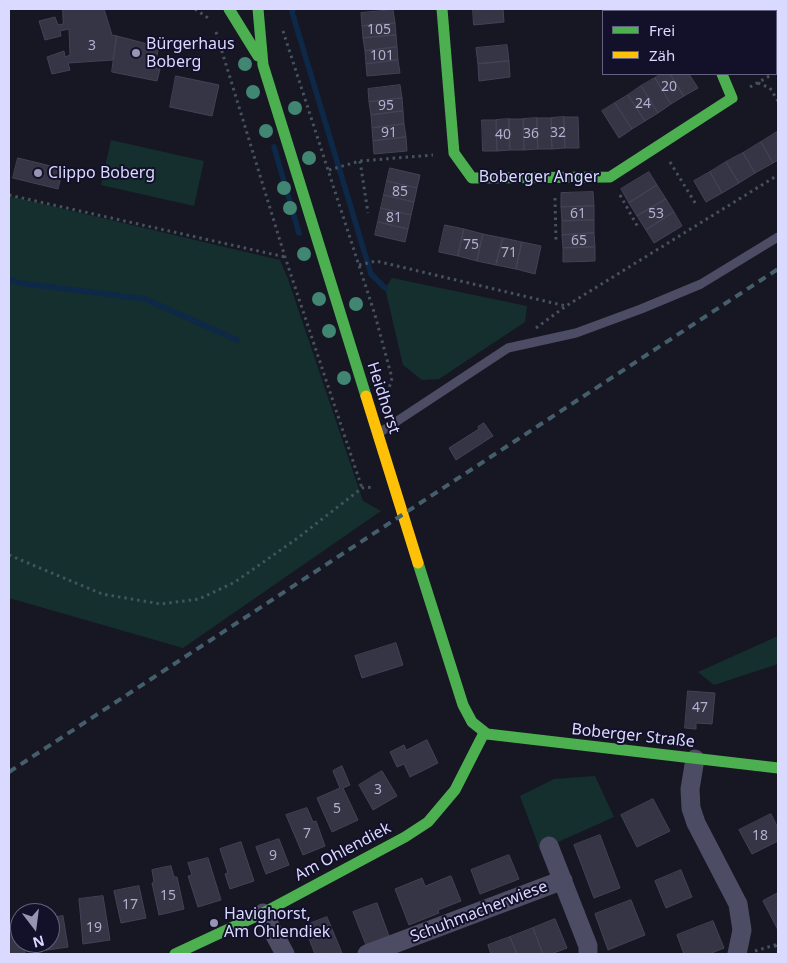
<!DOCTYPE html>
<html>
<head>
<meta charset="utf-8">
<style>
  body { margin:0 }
  #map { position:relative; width:787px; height:963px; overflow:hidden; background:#171723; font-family:"Noto Sans",sans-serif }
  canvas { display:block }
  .frame { position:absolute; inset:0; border:10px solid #dad9ff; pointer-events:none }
  .legend { position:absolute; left:602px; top:10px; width:175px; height:65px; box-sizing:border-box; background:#121129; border:1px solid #62617f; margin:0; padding:6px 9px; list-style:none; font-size:15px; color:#dad9ff }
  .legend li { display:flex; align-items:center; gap:10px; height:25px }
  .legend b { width:25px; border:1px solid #62617f }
  .north { position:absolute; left:10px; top:903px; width:50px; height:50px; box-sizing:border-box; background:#121129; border:1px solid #62617f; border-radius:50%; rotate:165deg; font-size:14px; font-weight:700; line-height:20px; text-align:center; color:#dad9ff }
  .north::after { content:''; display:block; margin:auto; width:18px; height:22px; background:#9695b2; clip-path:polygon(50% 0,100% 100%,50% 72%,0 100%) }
</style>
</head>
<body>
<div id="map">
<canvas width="787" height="963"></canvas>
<div class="frame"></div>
<ul class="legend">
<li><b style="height:6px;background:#4caf50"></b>Frei</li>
<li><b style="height:6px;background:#ffc107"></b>Zäh</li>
</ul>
<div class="north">N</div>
</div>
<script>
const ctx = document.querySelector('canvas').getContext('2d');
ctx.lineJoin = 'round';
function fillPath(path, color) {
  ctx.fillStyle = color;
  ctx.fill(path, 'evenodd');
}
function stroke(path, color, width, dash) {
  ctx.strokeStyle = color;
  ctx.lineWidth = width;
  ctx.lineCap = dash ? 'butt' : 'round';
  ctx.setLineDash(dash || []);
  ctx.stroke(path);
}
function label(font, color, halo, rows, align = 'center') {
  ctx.font = font + ' "Noto Sans",sans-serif';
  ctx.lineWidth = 4;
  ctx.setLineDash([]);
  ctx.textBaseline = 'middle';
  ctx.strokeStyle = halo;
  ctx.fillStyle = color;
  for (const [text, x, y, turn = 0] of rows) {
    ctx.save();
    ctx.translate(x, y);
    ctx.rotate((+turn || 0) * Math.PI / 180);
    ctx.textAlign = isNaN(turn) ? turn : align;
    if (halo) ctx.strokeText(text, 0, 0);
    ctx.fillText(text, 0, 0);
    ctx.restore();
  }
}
fillPath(new Path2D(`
  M111,140L204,161L194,206L101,185Z
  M9,196L280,260L288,279L363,501L381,511L183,648L9,598Z
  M392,278L527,306L525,322L439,379L422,380L403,365L385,288Z
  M778,636V664L714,685L698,672Z
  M595,776L614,817L540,850L520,796L554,779Z`), '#142f2d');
stroke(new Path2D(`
  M293,9L292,12L371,274L385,288
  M274,147L299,233
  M9,279L19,283L145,299L237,340`), '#0e2848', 5.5);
const building = new Path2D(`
  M63,9H104L112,35L117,36L113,60L68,63L70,70L52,74L47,57L64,51L65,57L70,55L69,29L60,31L61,36L45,40L39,21L55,17L58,25L63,24Z
  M473,9H503L504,22L474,25Z
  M627,9H660L662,11H625Z
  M731,9H755L725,11Z
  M393,10L395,23L362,26L361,13Z
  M395,23L396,35L363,38L362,26Z
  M396,35L397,47L365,51L363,38Z
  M117,36L159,47L155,63L161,65L157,81L112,72Z
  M507,45L509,61L478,64L476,48Z
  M397,47L398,60L366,64L365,51Z
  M398,60L400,73L367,76L366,64Z
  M509,61L510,77L479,81L478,64Z
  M661,74H670L684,96L671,104L655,78Z
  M670,74H689L698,88L684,96Z
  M176,76L219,85L212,116L170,107Z
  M655,78L671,104L658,113L641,86Z
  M400,85L402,98L369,102L368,89Z
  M641,86L658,113L645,121L628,95Z
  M628,95L645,121L632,129L615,103Z
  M402,98L403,111L371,115L369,102Z
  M615,103L632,129L619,138L602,111Z
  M403,111L404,124L372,128L371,115Z
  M564,117H578L579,148H565Z
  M564,117L565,148L552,149L551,118Z
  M537,118H551L552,149H538Z
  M537,118L538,149L524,150L523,119Z
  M509,119H523L524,150H510Z
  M509,119L510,150L497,151L496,120Z
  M482,120H496L497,151H483Z
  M404,124L406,137L373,141L372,128Z
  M777,132L778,160L773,163L761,142Z
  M406,137L407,151L374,154L373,141Z
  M761,142L773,163L755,173L743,153Z
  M743,153L755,173L739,183L726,162Z
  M18,158L63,169L58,189L13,178Z
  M726,162L739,183L722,193L710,172Z
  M390,168L420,175L417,188L387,181Z
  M649,172L657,185L629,203L621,189Z
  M710,172L722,193L706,202L694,181Z
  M387,181L417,188L414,202L384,195Z
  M657,185L666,199L637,216L629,203Z
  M593,192L594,206L561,207V193Z
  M384,195L414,202L411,215L381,208Z
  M666,199L674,212L646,230L637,216Z
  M594,206V220L562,221L561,207Z
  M381,208L411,215L408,229L378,222Z
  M674,212L682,226L654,243L646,230Z
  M594,220V233L562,235V221Z
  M378,222L408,229L405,242L375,235Z
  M445,225L464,229L458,256L439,252Z
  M464,229L483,234L477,261L458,256Z
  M594,233L595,247L563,248L562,235Z
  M483,234L503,238L496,265L477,261Z
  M503,238L522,242L516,269L496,265Z
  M522,242L541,246L535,274L516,269Z
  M595,247V261L563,262V248Z
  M484,423L493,436L456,460L449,448L479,429L478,427Z
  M396,643L403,665L362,678L355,656Z
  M688,691L715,693L712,724L696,723V729L685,728Z
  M427,740L438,763L410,777L404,764L397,767L390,752L404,745L406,750Z
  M342,766L350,785L343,788L358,820L332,832L317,798L340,788L333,771Z
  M382,771L397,796L373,810L359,785Z
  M653,799L670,831L637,847L621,815Z
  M307,808L313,822L316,821L325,846L303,855L286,815Z
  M771,814L778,828V841L752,854L739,830Z
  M600,835L620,888L594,898L574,845Z
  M279,839L289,865L266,874L256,847Z
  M241,842L254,881L230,889L225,874L228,873L220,849Z
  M509,855L519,879L480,894L471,870Z
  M208,858L221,900L198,907L188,876L192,875L188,863Z
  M171,866L174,877H177L184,909L159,915L152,883L154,882L152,870Z
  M681,870L692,897L666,908L655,881Z
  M451,876L461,901L438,910L439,913L409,925L395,889L422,878L425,886Z
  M139,886L146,918L121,923L114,891Z
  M778,893V930L763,901Z
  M103,896L110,940L83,944L79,899Z
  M631,900L645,935L608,950L595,914Z
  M377,903L389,936L366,945L353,912Z
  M63,916L68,947L40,951L39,943H50V918Z
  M327,917L342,953L315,954L304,926Z
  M555,919L567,948L551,954H543L533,928Z
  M713,921L724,948L709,954H684L677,935Z
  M20,923V943H24L25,953L9,954V924Z
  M533,928L543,954H517L510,937Z
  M510,937L517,954H491L488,945Z`);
fillPath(building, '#353545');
stroke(building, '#434257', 1);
stroke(new Path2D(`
  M195,9L211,20
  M283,31L375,315L392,378L388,392
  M216,32L285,257L362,488
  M776,72L778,71
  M758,83L770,88L778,101
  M750,87L773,74
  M360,161L368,213
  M670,162L697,206
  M329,170L360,161L433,155
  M9,195L285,257
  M620,195L639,229
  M555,198L556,242
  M359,265L376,261L566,306L778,175
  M536,328L566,306
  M9,555L102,594L161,604L199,599L235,582L299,537L362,488L372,487
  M775,945L778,951
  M755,951L778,944`), '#45535f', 3, [2.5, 4]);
stroke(new Path2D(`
  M379,433L508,348L576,333L641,309L701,284L778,237`), '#4c4d64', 9);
stroke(new Path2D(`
  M694,9L695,11
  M695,759L690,789L691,808L696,823L738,904L742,930L737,954
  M549,846L588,946V954
  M263,913L285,954
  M367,954L563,880`), '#4c4d64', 19);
stroke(new Path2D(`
  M229,9L258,56
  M258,9L263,65L366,396
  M442,9L454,153L472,178L610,177L732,98L722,74
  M418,563L463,705L472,722L487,734L778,768
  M175,954L263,913L405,837L428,822L455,790L484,733`), '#4caf50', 11);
stroke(new Path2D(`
  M366,396L418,563`), '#ffc107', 11);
stroke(new Path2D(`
  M9,772L778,269`), '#455e6c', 4, [8, 6]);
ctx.fillStyle = '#418673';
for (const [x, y] of [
  [245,64],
  [253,92],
  [295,108],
  [266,131],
  [309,158],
  [284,188],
  [290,208],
  [304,254],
  [319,299],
  [356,304],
  [329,331],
  [344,378]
]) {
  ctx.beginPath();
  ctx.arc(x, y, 7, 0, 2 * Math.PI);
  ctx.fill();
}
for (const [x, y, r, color] of [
  [136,53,5,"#9695b2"],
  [38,173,5,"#9695b2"],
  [214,923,5,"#9695b2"]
]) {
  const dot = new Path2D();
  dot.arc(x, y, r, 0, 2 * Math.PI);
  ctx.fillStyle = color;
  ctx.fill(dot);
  stroke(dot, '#121129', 2);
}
label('14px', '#b1b0d0', null, [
  ["105",379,30],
  ["3",92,46],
  ["101",382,56],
  ["20",669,87],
  ["24",643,104],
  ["95",386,106],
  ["91",389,133],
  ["32",558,133],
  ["36",531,134],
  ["40",503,135],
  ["85",400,192],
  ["61",578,214],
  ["53",656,214],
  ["81",394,218],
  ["65",579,241],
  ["75",471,245],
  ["71",509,253],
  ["47",700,708],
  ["3",378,790],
  ["5",337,809],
  ["7",307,834],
  ["18",760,836],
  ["9",273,856],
  ["15",168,896],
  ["17",130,905],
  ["19",94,928]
]);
label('16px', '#dad9ff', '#121129', [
  ["Bürgerhaus",146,44],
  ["Boberg",146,62],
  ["Clippo Boberg",48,173],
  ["Havighorst,",224,914],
  ["Am Ohlendiek",224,932]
], 'left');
label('16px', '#dad9ff', '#121129', [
  ["Boberger Anger",539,177],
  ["Heidhorst",383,398,72],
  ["Boberger Straße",633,736,6],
  ["Am Ohlendiek",343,852,-28],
  ["Schuhmacherwiese",479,912,-21]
]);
</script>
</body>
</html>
